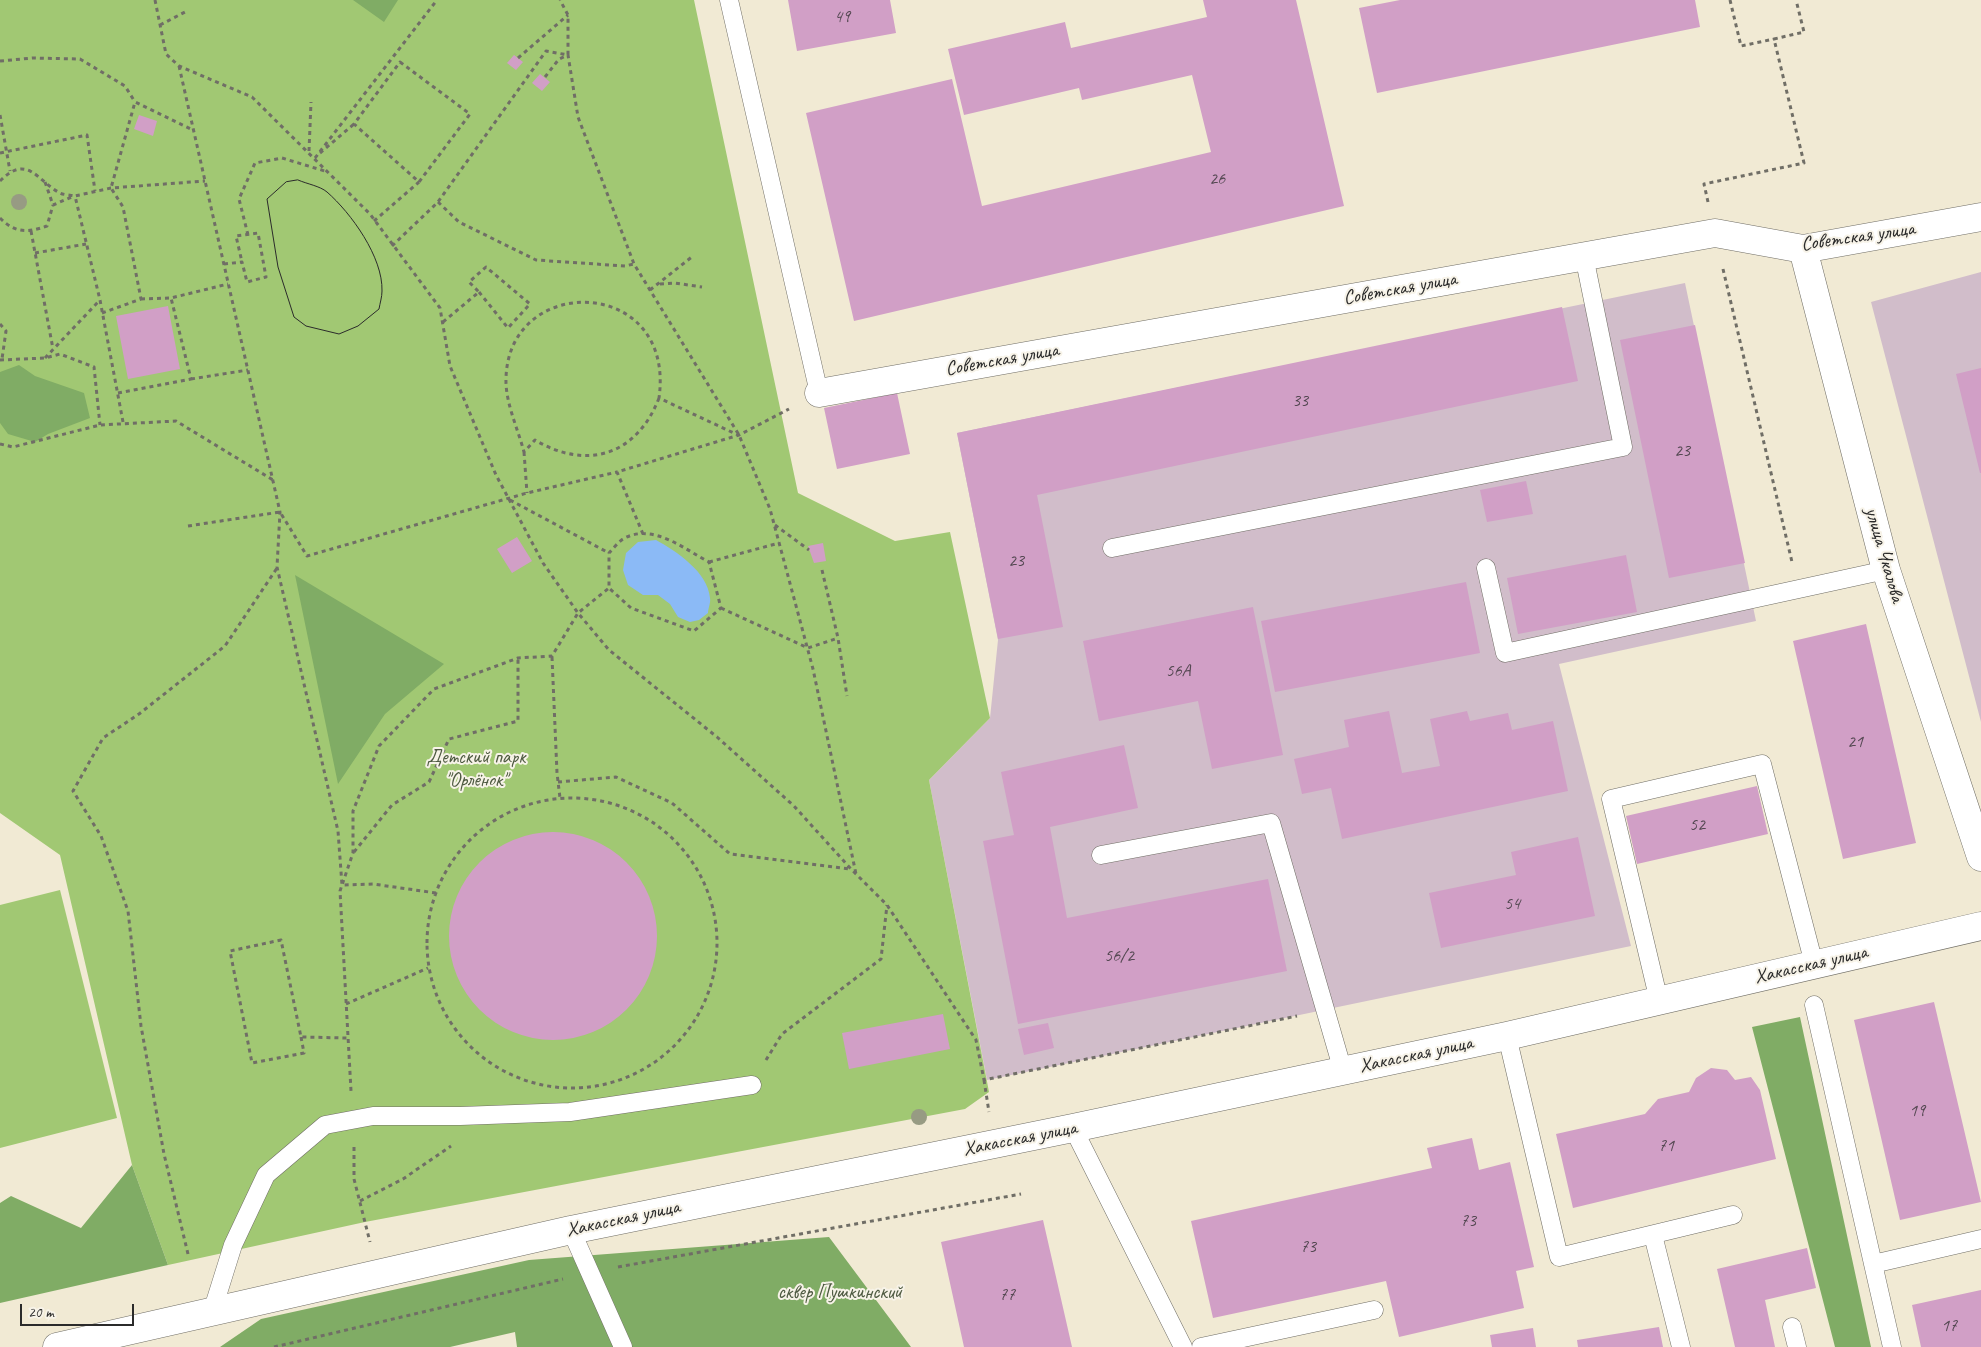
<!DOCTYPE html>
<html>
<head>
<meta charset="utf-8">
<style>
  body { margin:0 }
  #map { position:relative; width:1981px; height:1347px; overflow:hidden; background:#f1ead4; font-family:Caveat,sans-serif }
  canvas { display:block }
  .scale { position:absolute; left:20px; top:1304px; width:114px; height:22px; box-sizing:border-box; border:2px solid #2b2b2b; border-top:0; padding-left:6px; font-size:15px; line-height:18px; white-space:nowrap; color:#2b2b2b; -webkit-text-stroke:4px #f7f3e8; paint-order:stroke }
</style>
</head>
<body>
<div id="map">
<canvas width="1981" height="1347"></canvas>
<div class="scale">20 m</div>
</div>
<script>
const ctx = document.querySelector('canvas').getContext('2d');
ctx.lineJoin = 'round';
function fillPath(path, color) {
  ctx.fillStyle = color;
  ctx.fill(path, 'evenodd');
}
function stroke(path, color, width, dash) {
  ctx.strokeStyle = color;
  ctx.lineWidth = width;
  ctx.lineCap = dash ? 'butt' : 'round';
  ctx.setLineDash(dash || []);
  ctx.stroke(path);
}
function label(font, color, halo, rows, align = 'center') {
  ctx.font = font + ' Caveat,sans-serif';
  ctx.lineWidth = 4;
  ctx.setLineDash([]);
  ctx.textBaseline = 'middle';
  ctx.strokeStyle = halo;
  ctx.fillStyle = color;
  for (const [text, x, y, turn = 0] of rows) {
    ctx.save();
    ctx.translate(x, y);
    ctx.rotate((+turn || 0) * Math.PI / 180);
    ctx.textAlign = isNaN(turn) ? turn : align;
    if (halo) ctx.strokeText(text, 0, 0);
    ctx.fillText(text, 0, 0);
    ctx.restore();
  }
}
fillPath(new Path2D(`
  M1981,272V722L1871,302Z
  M1685,283L1756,621L1559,664L1631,946L987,1080L929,780L990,718L998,640L957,433Z`), '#d1bdca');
fillPath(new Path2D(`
  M0,0H694L798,493L895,541L950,532L990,718L929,780L989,1092L965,1109L365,1222L168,1265L132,1165L60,855L0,813Z
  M60,890L117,1118L0,1148V905Z`), '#a1c873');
fillPath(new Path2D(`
  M353,0H398L384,22Z
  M19,365L35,376L84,393L90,418L48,434L35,442L8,434L0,423V372Z
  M295,575L444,664L385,714L338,784Z
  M1800,1017L1871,1347H1835L1752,1027Z
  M132,1165L168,1265L0,1303V1203L11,1196L81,1228Z
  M829,1237L911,1347H517L515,1332L450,1347H220L261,1319L529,1260Z`), '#80ac65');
fillPath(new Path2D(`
  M656,540C676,551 708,572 710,598C711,602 708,609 708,613L699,620L690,622L678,617L670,604L658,595H643L628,585L623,570L626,553L638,542Z`), '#8bbaf6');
fillPath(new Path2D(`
  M788,0H890L896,33L797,51Z
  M1203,0H1296L1344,206L854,321L806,113L952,79L982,206L1211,152L1192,75L1082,100L1079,88L964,115L948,49L1065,22L1071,48L1207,17Z
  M1400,0H1695L1700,27L1377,93L1359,8Z
  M514,55L523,62L516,70L507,63Z
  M540,74L550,82L542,91L532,83Z
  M139,115L157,121L153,136L134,129Z
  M168,306L180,369L128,379L116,316Z
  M1562,307L1578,381L1037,495L1063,627L998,639L957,433Z
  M1695,325L1745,563L1669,578L1620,340Z
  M1981,368V473H1980L1956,374Z
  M897,393L910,454L837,469L824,408Z
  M1526,481L1533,514L1487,522L1480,490Z
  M517,537L532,561L512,573L497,549Z
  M823,543L826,561L814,563L808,546Z
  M1626,555L1637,612L1518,634L1507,578Z
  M1466,582L1480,653L1275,692L1261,621Z
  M1253,607L1283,755L1212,769L1198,701L1099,721L1083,641Z
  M1866,624L1916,843L1843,859L1793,641Z
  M1389,711L1402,773L1440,766L1430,719L1467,711L1470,721L1508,713L1512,730L1553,721L1568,791L1342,839L1331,788L1302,794L1294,759L1349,747L1344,720Z
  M1124,745L1138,808L1050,827L1067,918L1268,879L1287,971L1018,1024L983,841L1014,835L1001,772Z
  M1757,786L1768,834L1637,864L1626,816Z
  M449 936a104 104 0 1 1 208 0a104 104 0 1 1-208 0Z
  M1578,837L1595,916L1441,948L1429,893L1516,875L1511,852Z
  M1934,1002L1981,1202L1900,1220L1854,1020Z
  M943,1014L950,1049L849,1069L842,1033Z
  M1048,1023L1054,1048L1024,1055L1018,1029Z
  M1711,1068L1727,1070L1735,1080L1751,1077L1760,1090L1776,1159L1573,1208L1556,1134L1645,1114L1658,1099L1689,1092L1696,1078Z
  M1472,1138L1479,1170L1510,1162L1534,1267L1516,1271L1524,1308L1399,1337L1386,1281L1213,1318L1191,1221L1432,1168L1427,1148Z
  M1043,1220L1072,1347H964L941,1242Z
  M1807,1248L1816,1288L1765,1300L1775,1347H1735L1717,1269Z
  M1981,1290V1347H1921L1912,1305Z
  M1659,1327L1663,1347H1578L1577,1340Z
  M1533,1328L1536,1347H1492L1490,1335Z`), '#d19fc6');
const lane = new Path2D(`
  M729,0L819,393
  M1112,548L1623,447L1584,256
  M1486,568L1505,653L1886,570
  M1101,855L1271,823L1343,1071
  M1659,1001L1611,799L1762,764L1814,964
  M1814,1005L1892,1347
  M1507,1036L1559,1257L1733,1215
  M1073,1128L1183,1347
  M571,1230L623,1347
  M1653,1235L1681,1347
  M1873,1264L1981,1239
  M212,1312L233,1245L266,1175L325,1125L373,1116H460L570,1112L752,1085
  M1792,1327L1797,1347
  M1201,1347L1374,1310`);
const street = new Path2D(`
  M1803,249L1886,570L1981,857
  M819,393L1715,233L1803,249L1981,217
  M57,1347L571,1230L1073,1128L1507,1036L1981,926`);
stroke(lane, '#706e66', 19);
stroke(street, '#706e66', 29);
stroke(new Path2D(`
  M155,0L166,54L179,66L252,97L370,214L440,308L450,366L496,475L543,563L578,613L609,650L717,737L794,806L851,869L887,905L976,1040L984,1080L1297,1016
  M1730,0L1741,46L1774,39
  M160,25L185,12
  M518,58L568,15
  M0,61L33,58L80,59L125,86L135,102
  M400,62L470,114L419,182L354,124Z
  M179,66L280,512L277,567L338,831L342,885L340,891L351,1091
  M545,77L559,59L568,55L578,117L634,264L739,435L770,509L813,669L856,874
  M0,115L10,171
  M309,151L311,102
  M0,153L87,135L95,191
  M320,153L354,124
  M315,158L437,0
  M0,181C28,153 37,181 60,193C64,195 70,195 75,196
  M45,182L53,205L74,196
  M438,202L459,222L536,260L625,266L634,264
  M1708,202L1704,184L1804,163L1774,39L1804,32L1796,0
  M0,218C15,233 27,233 47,226L53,205
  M374,221L419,182
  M31,231L53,349
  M248,235L239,199L255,163L282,158L328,172
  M392,246L438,202L546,51L568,55V15L560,0
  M35,253L86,244
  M224,264L242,262L247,282L266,277L258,233L236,236L242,262
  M1723,269L1792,562
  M660,284L675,283L702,287
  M650,290L693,256
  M141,299L171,298L228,284
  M102,313L141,299L123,207L111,188L135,102L193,130
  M443,322L479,292L469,282L486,267L530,304L508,328L479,292
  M0,324L6,331L2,359
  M45,358L99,301
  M0,360L45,358L60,354L94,367L100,425
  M191,379L248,370
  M118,393L191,379L171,298
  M659,398C637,455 587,471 535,440L524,452C518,429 505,402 506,378C509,272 676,276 659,398L738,435
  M123,422L100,300L75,196L111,188L205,181
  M0,444L13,447L100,425L176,421L273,480
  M524,452L527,493
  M510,500L609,553
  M775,525L809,550
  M188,526L280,512L307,556L527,493L617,472
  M643,534L617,472L739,435L789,409
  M709,562L779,543
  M822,570L838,638L847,696
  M721,608L808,648L838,638
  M552,657L557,773L560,798
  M558,782L616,777L672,803L730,854L850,869
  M427 943a145 145 0 1 1 290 0a145 145 0 1 1-290 0Z
  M354,852L392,805L429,782L449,739L518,721V658
  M436,893L373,884L342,885L353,853V811L379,746L434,689L518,658L552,656L578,613L609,588V553C613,549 618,542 623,539C652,522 684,549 709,562L721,608L694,631L631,608L609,588
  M346,1004L428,968
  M301,1037L304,1053L252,1063L230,951L281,940L301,1037L348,1038
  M766,1060L782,1034L881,959L887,905
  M984,1080L989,1112
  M354,1147V1179L370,1242
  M360,1201L403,1179L451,1146
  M188,1254L164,1154L141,1026L128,911L101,836L73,791L103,738L139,714L225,646L277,568
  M618,1267L1021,1194
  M274,1347L563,1279`), '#706e66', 3, [4, 4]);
stroke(lane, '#fff', 18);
stroke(street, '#fff', 28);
stroke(new Path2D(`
  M298,180C307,184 320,186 327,192C351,213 383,257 382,291C382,297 380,303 379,309L358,326L339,334L306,326L294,317L278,267L267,199L286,182Z`), '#2b2b2b', 1);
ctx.fillStyle = '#979b83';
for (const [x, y] of [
  [19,202],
  [919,1117]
]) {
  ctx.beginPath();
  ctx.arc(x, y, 8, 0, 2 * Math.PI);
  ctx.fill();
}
label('18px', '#544852', null, [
  ["49",842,17],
  ["26",1217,179],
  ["33",1300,401],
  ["23",1682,451],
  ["23",1016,561],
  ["56А",1178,671],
  ["21",1855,742],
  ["52",1697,825],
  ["54",1512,904],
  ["56/2",1119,956],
  ["19",1917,1111],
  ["71",1666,1146],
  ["73",1468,1221],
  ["73",1308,1247],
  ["77",1007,1295],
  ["17",1949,1326]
]);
label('20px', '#2b2b2b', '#f7f3e8', [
  ["Советская улица",1858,237,-8],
  ["Советская улица",1400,289,-10],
  ["Советская улица",1002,360,-10],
  ["улица Чкалова",1884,555,74],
  ["Хакасская улица",1811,965,-13],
  ["Хакасская улица",1416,1055,-12],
  ["Хакасская улица",1020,1139,-11],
  ["Хакасская улица",623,1219,-12]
]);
label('20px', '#4e5a41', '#f7f3e8', [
  ["Детский парк",476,758],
  ["\"Орлёнок\"",476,781],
  ["сквер Пушкинский",840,1293]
]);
</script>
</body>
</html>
